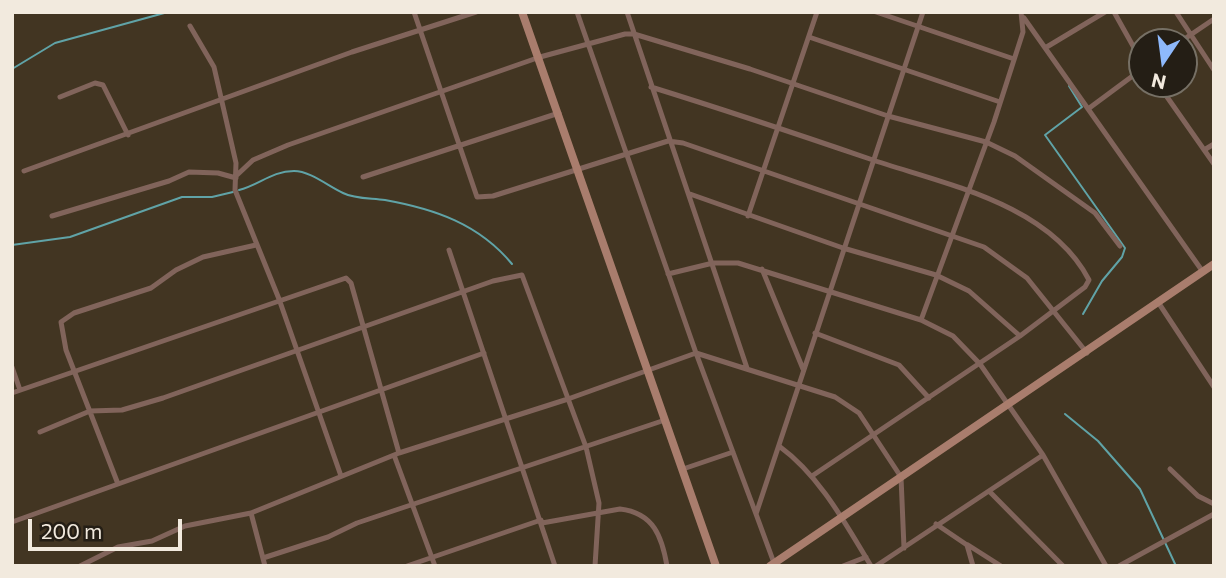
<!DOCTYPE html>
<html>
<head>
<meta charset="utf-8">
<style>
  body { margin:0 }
  #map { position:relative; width:1226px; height:578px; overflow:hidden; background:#423522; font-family:Commissioner,sans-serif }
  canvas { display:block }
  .frame { position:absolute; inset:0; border:14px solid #f2eade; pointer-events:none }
  .north { position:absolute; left:1128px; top:28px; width:70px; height:70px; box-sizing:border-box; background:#241e15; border:2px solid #767065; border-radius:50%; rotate:193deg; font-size:19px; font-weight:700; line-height:28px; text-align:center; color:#f2eade }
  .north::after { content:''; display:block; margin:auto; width:24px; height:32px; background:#8eb9fc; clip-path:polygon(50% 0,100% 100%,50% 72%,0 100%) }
  .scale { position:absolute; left:28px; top:519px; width:154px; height:32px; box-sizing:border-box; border:4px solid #f2eade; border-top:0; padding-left:9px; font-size:21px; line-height:24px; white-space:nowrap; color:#f2eade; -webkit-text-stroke:5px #241e15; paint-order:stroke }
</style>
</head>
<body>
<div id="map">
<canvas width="1226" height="578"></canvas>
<div class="frame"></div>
<div class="north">N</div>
<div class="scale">200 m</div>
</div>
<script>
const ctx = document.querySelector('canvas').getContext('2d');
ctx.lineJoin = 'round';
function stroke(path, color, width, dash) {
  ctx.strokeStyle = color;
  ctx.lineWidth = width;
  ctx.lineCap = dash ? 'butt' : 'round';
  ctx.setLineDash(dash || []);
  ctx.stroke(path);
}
stroke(new Path2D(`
  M12,69L55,43L168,12
  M1069,86L1082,107L1045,135L1125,248L1122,257L1102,281L1083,314
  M239,190C259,185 272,171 294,171C310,171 328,186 343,193C355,199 371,198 385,200C435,209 479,224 512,264
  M12,245L70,237L182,197H212L233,192
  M1065,414L1098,441L1140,489L1176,566`), '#60a3a7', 2);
stroke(new Path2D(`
  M414,12L477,197L493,196L668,141L683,143L984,247L1027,278L1087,353
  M577,12L696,353L756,514
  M627,12L747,368
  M876,12L1014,59
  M1114,12L1142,62
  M1176,12L1214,70
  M1024,18L1203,272
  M190,26L214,67L236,163L235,190L279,299L341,476
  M809,37L1000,102
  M1180,42L1214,19
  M1045,48L1105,12
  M1158,84L1214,164
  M651,87C725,110 797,134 870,159C943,184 1049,203 1089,280L1085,287L1020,336
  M60,97L95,83L103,85L128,135
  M1088,109L1142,69
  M1204,150L1214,144
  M24,171L352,52L476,12
  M237,175L253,160L288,145L540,57L625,34H634L750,69L888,116L986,142L1015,156L1095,213L1120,246
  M363,177L559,113
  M690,194L843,248L936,275L969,291L1020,336L812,476
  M52,216L169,181L189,172L218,173L236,178
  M748,216L817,12
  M449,250L555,566
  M762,269L803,369
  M668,274L713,263H738L921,320L953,336L980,364L1043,455L1106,566
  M1158,302L1214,387
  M921,320L994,122L1023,32L1021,12
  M815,333L899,365L929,398
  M12,367L20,390
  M12,393L346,278L351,283L399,453
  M40,432L90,411L122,410L163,398L493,281L522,275L586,447L599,503L595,566
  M779,446C820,476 845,523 871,566
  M394,455L435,566
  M683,469L733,452
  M1170,469L1198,496L1214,504
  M118,484L66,350L61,322L74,313L151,288L176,270L203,257L256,245
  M989,491L1063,566
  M251,513L265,566
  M12,522L484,353
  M542,523L620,509C654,513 662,537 667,566
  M936,524L967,545L973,566
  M968,545L1001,566
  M263,558L328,537L357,523L665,420
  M774,563L756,514L923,12
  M80,566L118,547L152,541L185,526L251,513L399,453L568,399L696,353L835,397L859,413L901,477L904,548
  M407,566L541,520
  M843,566L866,557
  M876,566L1043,455
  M1119,566L1214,514`), '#81645b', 5);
stroke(new Path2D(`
  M522,12L716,566
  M770,566L1214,264`), '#a97d6d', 8);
</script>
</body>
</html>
